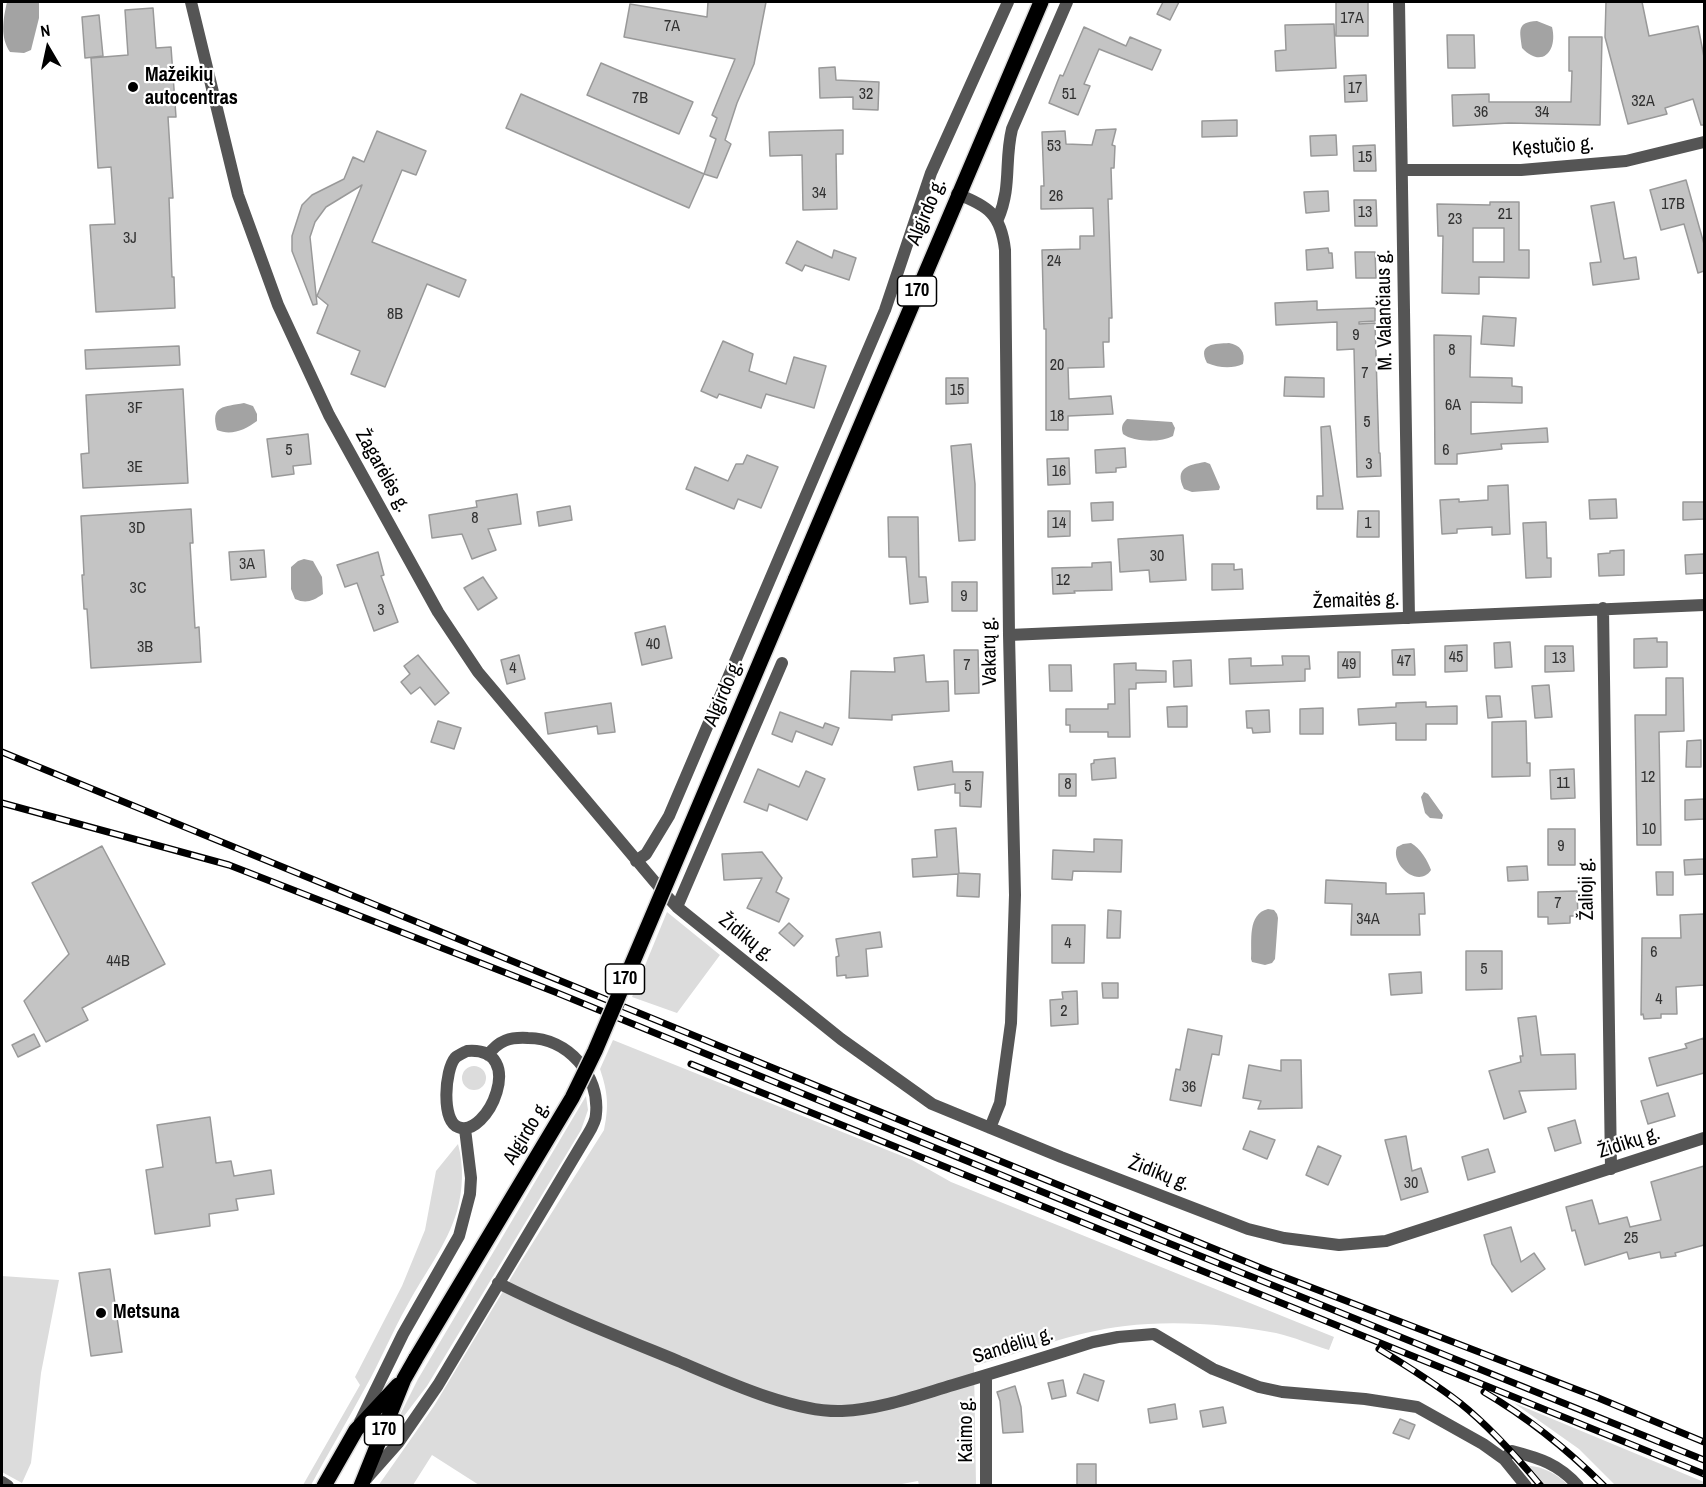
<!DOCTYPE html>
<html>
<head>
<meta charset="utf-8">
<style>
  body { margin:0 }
  #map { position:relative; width:1706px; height:1487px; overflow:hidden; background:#fff; font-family:"Archivo Narrow",sans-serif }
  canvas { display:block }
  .frame { position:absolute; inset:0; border:3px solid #000; pointer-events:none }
  .north { position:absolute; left:18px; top:18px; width:60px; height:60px; -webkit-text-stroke:4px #fff; paint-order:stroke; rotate:351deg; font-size:16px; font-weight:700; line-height:24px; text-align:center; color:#000 }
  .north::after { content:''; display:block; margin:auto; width:21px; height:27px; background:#000; clip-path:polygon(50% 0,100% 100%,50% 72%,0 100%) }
</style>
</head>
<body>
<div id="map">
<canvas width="1706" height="1487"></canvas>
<div class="frame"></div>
<div class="north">N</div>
</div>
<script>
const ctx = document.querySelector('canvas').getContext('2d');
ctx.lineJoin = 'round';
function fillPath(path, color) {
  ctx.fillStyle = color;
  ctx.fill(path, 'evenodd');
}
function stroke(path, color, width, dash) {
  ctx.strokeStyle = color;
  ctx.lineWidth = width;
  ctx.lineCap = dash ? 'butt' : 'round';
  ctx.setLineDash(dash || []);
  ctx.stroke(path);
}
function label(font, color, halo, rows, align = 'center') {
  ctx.font = font + ' "Archivo Narrow",sans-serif';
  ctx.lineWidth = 4.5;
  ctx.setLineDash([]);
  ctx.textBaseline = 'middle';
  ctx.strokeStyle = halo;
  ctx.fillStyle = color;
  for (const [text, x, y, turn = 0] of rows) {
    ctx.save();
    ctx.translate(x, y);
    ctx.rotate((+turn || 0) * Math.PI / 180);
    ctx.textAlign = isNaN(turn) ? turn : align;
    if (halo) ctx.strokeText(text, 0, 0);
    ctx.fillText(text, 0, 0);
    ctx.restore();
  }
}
fillPath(new Path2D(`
  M667,912L720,955L677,1013L632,997Z
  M613,1040L912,1160L951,1182L1334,1337L1329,1350C1312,1345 1294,1337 1276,1333C1232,1324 1170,1320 1125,1326C1074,1332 1023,1352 974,1366L976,1485H919L918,1481L891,1486L479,1485L432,1455L413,1485L378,1486L434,1406L520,1263L604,1130C609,1106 608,1093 600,1069Z
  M462 1078a12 12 0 1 1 24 0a12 12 0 1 1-24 0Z
  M586,1096L588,1110L581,1130L427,1386L391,1433L418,1379Z
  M458,1144C464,1166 463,1190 457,1211C447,1245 424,1274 408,1304C392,1332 380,1362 364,1390C347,1422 328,1453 311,1485H303L360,1385L355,1377L402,1286L425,1230L436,1171Z
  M2,1276L59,1280L41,1373L31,1463L22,1483L2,1472Z
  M1514,1403L1704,1482V1485H1615L1579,1449Z
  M1529,1466C1543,1466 1558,1475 1568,1485H1545Z`), '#dcdcdc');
fillPath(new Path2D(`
  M7,2H39V18L31,50L24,53L10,52C0,37 3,20 7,2Z
  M1537,21L1552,27C1558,51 1542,69 1522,48C1520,31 1516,22 1537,21Z
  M1229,343C1240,345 1246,352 1243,364C1232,369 1219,368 1207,363C1197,343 1215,344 1229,343Z
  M244,403L253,406L257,414V421C245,430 231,436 217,430C210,405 224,407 244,403Z
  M1127,419L1172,422L1175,428L1173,436C1161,443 1133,442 1123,434C1121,427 1122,424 1127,419Z
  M1205,462L1210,464L1220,487L1219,490L1192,492L1184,489C1174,468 1188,465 1205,462Z
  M304,559L313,561L322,577L323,594C313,601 306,604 295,599L291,589V567L298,561Z
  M1424,792L1428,794L1443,815L1442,819L1430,818L1425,813L1421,797Z
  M1411,843C1420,848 1428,861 1431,870C1419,889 1390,865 1397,847L1403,844Z
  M1268,909L1274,910L1277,914L1278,918L1275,959L1272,963L1265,965L1252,962L1251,959C1252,941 1247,914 1268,909Z`), '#a3a3a3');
const building = new Path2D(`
  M708,2H766L754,64L737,103L725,140L731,144L717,178L704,174L716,139L710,136L717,118L712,115L735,59L624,37L630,4L707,17Z
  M1163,2H1179L1170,20L1157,14Z
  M1336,2H1368V36H1336Z
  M1606,2H1642L1649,36L1698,26L1704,57V125H1701L1693,99L1665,108L1667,114L1628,124L1605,37Z
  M153,8L156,48L171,47L176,117H168L173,198H169L172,277H174L175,308L96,312L90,225L115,224L111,167L98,168L91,58L128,55L125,10Z
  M99,15L103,56L85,58L82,17Z
  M1334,24L1336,68L1276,71L1275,51L1286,50L1285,25Z
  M1084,27L1126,46L1130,37L1161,50L1152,70L1099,49L1084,84L1090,86L1078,115L1049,103L1060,75L1063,76Z
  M1447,35H1474L1475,68H1448Z
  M1569,37H1602L1600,125L1509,123L1453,126L1452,95L1489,94V102H1571L1572,71H1569Z
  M601,63L693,102L679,134L587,95Z
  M835,67L836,80L879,82L878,110L853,109V97L820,98L819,68Z
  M1366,75L1367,101L1345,102L1344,76Z
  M521,94L704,174L689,208L506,128Z
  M1237,120V136L1202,137V121Z
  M1116,129L1112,145L1115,146L1114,168H1111L1112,199H1108L1112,318H1109V342H1103L1104,367L1068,368L1069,399L1111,396L1113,414L1068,416V430H1046V329H1044L1042,250L1080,249V236H1094L1093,208L1041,209V186H1044L1042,132L1065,131L1066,144L1092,145L1096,130Z
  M843,130V154H836L837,209L803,210L802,155L770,156L769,132Z
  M377,131L426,151L416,175L402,170L372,242L466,280L459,297L427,284L385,387L351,374L360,351L317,333L328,305L317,296L362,185L326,207L315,222L310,237L317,304L313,305L292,251V236L302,205L312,195L344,179L353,157L364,162Z
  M1336,135L1337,155L1311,156L1310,136Z
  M1375,145L1376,171H1354L1353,146Z
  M1686,180L1704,244V271L1698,273L1684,224L1661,230L1650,190Z
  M1328,191L1329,211L1306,213L1304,192Z
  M1354,200H1376L1377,226H1355Z
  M1490,202H1519V250H1529V278L1479,277V294L1442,293L1443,236H1438L1437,204L1490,205ZM1473,228H1504V262H1473Z
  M1614,202L1624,259L1636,257L1639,279L1593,285L1590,263L1601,262L1591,206Z
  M797,241L832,258L834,250L856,258L849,280L805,265L802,271L786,263Z
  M1328,248L1329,253H1332L1333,268L1307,270L1306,250Z
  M1355,252H1375L1376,278H1356Z
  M1317,301V310L1375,308V321L1359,322V324L1375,323L1379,453H1380L1381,476L1357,477L1354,349L1337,350V322L1276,325L1275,303Z
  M1483,316L1516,318L1514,346L1481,344Z
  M1434,335L1471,336L1470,377L1512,378V386L1522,387V403L1471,402V434L1547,428L1548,442L1501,444L1502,449L1457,454V464H1435Z
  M723,341L753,354L749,371L786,384L794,357L826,366L814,408L766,394L761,408L719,394L717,398L701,391Z
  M179,346L180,365L86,369L85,350Z
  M1285,377L1324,378V397L1284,396Z
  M946,378H968V403L946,404Z
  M183,389L188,483L83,488L81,454L89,453L86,395Z
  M1330,426L1343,509H1317V496H1323L1321,427Z
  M308,434L311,464L293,466L294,474L272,477L267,439Z
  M971,444L975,484V540L959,541L951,446Z
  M1125,448L1126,467L1116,468V472L1096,473L1095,450Z
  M747,455L778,467L761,508L738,499L734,509L686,489L695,467L728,481L736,464H743Z
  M1069,458L1070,484L1048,485L1047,459Z
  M1508,485L1510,534L1492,535V527L1457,529V533L1442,534L1440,500L1459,499V502L1488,500V486Z
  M517,494L521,524L488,529L496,550L472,559L462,534L432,538L429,515L477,507L476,501Z
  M1616,499L1617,518L1590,519L1589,500Z
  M1113,502V520L1092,521L1091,503Z
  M1683,502H1704V519L1683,520Z
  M570,506L572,520L539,526L537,512Z
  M191,509L193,543H190L195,628L199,627L201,662L91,668L87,609H84L82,575H84L81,516Z
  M1048,511H1070V536L1048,537Z
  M1358,511H1379V537H1357Z
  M888,517H918L919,577H926L928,602L910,604L906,557H889Z
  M1546,522L1547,558H1551V577L1526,578L1523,523Z
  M1183,535L1186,580L1150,582L1149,570L1120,572L1118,539Z
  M264,550L266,577L231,580L229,552Z
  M1624,550V575L1599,576L1598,554L1610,553V551Z
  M378,552L384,575L381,576L398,622L374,631L357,583L345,587L337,565Z
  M1704,554V573L1686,574L1685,555Z
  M1111,562L1112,590L1074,591L1075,593L1053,594L1052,568L1092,567V563Z
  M1212,564H1234V570L1242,569L1243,589L1212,590Z
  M483,577L497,598L478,610L464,588Z
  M952,582H977V611H952Z
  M665,626L672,658L642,665L635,633Z
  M1657,638V642H1667V667L1634,668V639Z
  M1510,642L1512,667L1495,668L1494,643Z
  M1467,645V671L1445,672V646Z
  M1545,646H1573L1574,671L1545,672Z
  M1414,649L1415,675H1393L1392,650Z
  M954,650H978L979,693L955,694Z
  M1338,652H1360V677L1338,678Z
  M418,655L449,693L435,705L420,687L411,694L401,682L410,674L404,666Z
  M519,655L525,679L507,684L501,660Z
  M924,655L926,682L948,681L949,711L892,715V720L849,718L851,671L895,672L894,658Z
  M1282,656H1309L1310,669H1305V681L1230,684L1229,659L1251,658V666L1283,665Z
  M1191,660L1192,686L1174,687L1173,661Z
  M1136,663V670L1166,671V682L1136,683V689H1129L1130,737H1108V732H1070V725H1066V709H1108V704H1115L1114,664Z
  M1049,665H1071L1072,691H1050Z
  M1666,678H1683L1684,731L1659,732L1661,845H1637L1635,715H1666Z
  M1549,685L1552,717L1535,718L1532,686Z
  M1486,696H1500L1502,717L1488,718Z
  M1426,702V707L1457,706V724H1426V740H1396V723L1359,725L1358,709L1396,707V703Z
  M611,703L615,732L598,734L597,726L548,734L545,713Z
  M1187,706V727H1168L1167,707Z
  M1323,708V734H1300V709Z
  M1269,710L1270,732L1253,733L1252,728H1247L1246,711Z
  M780,712L823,728L825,723L839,728L832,745L796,731L792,742L772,734Z
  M438,721L461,728L454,749L431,742Z
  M1526,721L1527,763H1530V776L1492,777V722Z
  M1701,740V767H1686L1687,741Z
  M1115,758L1116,778L1092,780L1091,764L1094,763V760Z
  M952,761L953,772H983L981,807L960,806V793H955V784L918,790L914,767Z
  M758,769L799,787L806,771L825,779L807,820L769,804L767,811L744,802Z
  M1574,769L1575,798L1551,799L1550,770Z
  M1059,774H1076V796H1059Z
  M1704,799V819L1685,820V800Z
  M956,828L959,873L980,874L979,897L957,896L958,874L913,877L912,859L937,857L935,830Z
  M1548,829H1575V865H1548Z
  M1094,839L1122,840L1121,872L1073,871L1072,880L1052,879L1053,850L1094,852Z
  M102,846L165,964L82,1008L88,1020L46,1042L24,1001L69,954L32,883Z
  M762,852L782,878L776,892L789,899L779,922L747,908L762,878L724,880L722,854Z
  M1704,859V874L1685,875L1684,860Z
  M1527,866L1528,880L1508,881L1507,867Z
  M1656,872H1673V895H1657Z
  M1326,880L1386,883V894L1424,893L1425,914H1419L1420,935H1351L1352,904L1325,903Z
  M1577,891L1578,916H1570V923L1548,924V917H1538V892Z
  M1108,910L1121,911L1120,938H1107Z
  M1704,914V985L1676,987L1677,1014H1661V1018L1644,1019L1643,1014L1641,1015L1642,938H1681L1680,915Z
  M789,923L803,936L794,946L779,933Z
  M1052,925H1085L1084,963H1052Z
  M880,932L882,947L866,949L868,976L846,978V975L837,976L836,957L839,956L836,939Z
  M1466,951H1502V989L1466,990Z
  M1421,972L1422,993L1391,995L1389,974Z
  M1102,983H1118V998H1103Z
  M1077,991L1078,1024L1051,1026L1050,1000L1063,999L1062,992Z
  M1536,1016L1541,1055L1575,1054L1576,1089L1519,1091L1526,1112L1504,1119L1489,1071L1521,1062L1520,1056H1523L1518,1018Z
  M1188,1029L1222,1036L1219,1055L1212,1054L1201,1106L1170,1100L1176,1069L1180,1070Z
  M34,1034L40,1046L18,1057L12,1045Z
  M1704,1038V1073L1657,1086L1649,1058L1687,1048L1685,1044Z
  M1281,1060H1301L1302,1108L1258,1109L1261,1101L1243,1098L1249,1065L1281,1071Z
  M1668,1093L1675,1116L1648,1124L1641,1101Z
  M210,1117L216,1163L231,1161L234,1176L271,1170L274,1194L236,1199L238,1210L209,1214L210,1226L155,1234L146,1170L163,1167L157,1125Z
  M1575,1120L1581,1143L1555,1151L1548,1128Z
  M1250,1131L1275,1140L1267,1159L1243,1149Z
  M1406,1136L1412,1171L1421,1168L1428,1192L1401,1200L1385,1140Z
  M1318,1146L1341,1156L1328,1185L1306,1175Z
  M1488,1149L1495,1172L1468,1180L1462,1157Z
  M1704,1166V1245L1675,1253L1676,1256L1661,1258L1660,1252L1629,1259L1627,1252L1585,1265L1575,1230L1572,1231L1566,1207L1592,1200L1599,1224L1627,1217L1630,1227L1661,1220L1651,1182Z
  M1511,1227L1521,1262L1534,1253L1545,1269L1512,1292L1492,1264L1484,1235Z
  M110,1269L122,1352L91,1356L79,1273Z
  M1084,1374L1104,1381L1098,1401L1077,1393Z
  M1063,1380L1066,1396L1052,1399L1048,1383Z
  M1015,1386L1021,1407L1023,1432L1003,1433L1000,1401L997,1392Z
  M1175,1404L1177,1419L1150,1423L1148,1409Z
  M1223,1407L1226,1423L1203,1427L1200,1411Z
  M1400,1419L1415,1425L1409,1439L1393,1433Z
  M1077,1464H1096V1485H1077Z`);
fillPath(building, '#c4c4c4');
stroke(building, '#999', 1.5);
const primary = new Path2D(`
  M795,580L1041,2
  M324,1486L356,1430L398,1385
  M361,1486L404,1379L416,1358`);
stroke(primary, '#dbdbdb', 18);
stroke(new Path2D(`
  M191,2L238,195L278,305L329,415L438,612L478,672L665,894L677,907L841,1039L932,1104L1061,1157L1248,1229L1284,1238L1339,1245L1386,1241L1704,1138
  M1399,2L1409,618
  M1402,170H1521L1626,161L1704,142
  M957,194C989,206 1001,215 1005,250L1009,635L1015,895L1011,1023L1000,1103L990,1128
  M998,219C1012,186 1004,162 1012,129L1067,2
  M1603,608L1611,1169
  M1009,635L1704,605
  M636,861L646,854L669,816L885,310L931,173L1008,2
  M677,907L782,663
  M467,1051C529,1046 487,1140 458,1127C441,1120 445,1070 455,1058C458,1055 463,1053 467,1051Z
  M498,1283C556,1312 617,1336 678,1361C723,1380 794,1413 842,1411C881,1409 916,1396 953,1385C1000,1371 1046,1357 1093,1342L1118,1337L1154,1334L1213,1369L1259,1387L1282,1392L1365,1399L1417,1407L1483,1444L1504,1459L1526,1486
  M360,1422L403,1334L459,1236L470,1194L471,1178L465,1129
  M1504,1459L1512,1451C1539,1458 1559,1464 1578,1486
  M367,1478L398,1443L438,1385L585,1139C589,1132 596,1123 596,1114C600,1075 568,1038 528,1038C510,1037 499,1040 488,1055
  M2,1482L8,1486
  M986,1486V1375`), '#555', 12);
stroke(primary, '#000', 15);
const rail = new Path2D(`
  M2,752L1266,1270L1596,1397L1704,1442
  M2,803L229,865L555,992L1067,1202L1704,1460
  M691,1064L1704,1474
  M1379,1349C1407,1366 1434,1383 1460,1403C1490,1427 1516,1456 1541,1486
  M1484,1392C1530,1419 1566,1448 1604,1486`);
stroke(rail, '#000', 7);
stroke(rail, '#fff', 4.5, [14]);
const primaryBridge = new Path2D(`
  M416,1358L572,1098L595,1051L795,580`);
stroke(primaryBridge, '#dbdbdb', 18, []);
stroke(primaryBridge, '#000', 15);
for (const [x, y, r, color] of [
  [133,87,6,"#000"],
  [101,1313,6,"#000"]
]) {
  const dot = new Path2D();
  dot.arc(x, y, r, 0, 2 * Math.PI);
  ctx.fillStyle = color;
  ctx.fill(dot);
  stroke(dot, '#fff', 2);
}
label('16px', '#313131', null, [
  ["17A",1352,19],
  ["7A",672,27],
  ["17",1355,89],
  ["32",866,95],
  ["51",1069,95],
  ["7B",640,99],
  ["32A",1643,102],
  ["36",1481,113],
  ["34",1542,113],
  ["53",1054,147],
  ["15",1365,158],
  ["34",819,194],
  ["26",1056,197],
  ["17B",1673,205],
  ["13",1365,213],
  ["21",1505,215],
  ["23",1455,220],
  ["3J",130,239],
  ["24",1054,262],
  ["8B",395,315],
  ["9",1356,336],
  ["8",1452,351],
  ["20",1057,366],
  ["7",1365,374],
  ["15",957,391],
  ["6A",1453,406],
  ["3F",135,409],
  ["18",1057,417],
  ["5",1367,423],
  ["5",289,451],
  ["6",1446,451],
  ["3",1369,465],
  ["3E",135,468],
  ["16",1059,472],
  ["8",475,519],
  ["14",1059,524],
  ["1",1368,524],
  ["3D",137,529],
  ["30",1157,557],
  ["3A",247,565],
  ["12",1063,581],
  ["3C",138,589],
  ["9",964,597],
  ["3",381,611],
  ["40",653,645],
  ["3B",145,648],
  ["45",1456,658],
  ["13",1559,659],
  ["47",1404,662],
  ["49",1349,665],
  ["7",967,666],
  ["4",513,669],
  ["12",1648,778],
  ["11",1563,784],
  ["8",1068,785],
  ["5",968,787],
  ["10",1649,830],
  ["9",1561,847],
  ["7",1558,904],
  ["34A",1368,920],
  ["4",1068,944],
  ["6",1654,953],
  ["44B",118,962],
  ["5",1484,970],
  ["4",1659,1000],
  ["2",1064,1012],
  ["36",1189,1088],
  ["30",1411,1184],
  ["25",1631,1239]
]);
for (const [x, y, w] of [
  [917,291,39],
  [625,979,39],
  [384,1430,39]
]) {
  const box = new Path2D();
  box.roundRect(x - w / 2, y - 15, w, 30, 4.5);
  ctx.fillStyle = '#fff';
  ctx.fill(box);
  stroke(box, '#000', 1.5);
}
label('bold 18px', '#000', null, [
  ["170",917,291],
  ["170",625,979],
  ["170",384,1430]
]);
label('bold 20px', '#000', '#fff', [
  ["Mažeikių",145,76],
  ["autocentras",145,99],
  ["Metsuna",113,1313]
], 'left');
label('20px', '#000', '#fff', [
  ["Kęstučio g.",1553,147,-4],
  ["Algirdo g.",927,212,-67],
  ["M. Valančiaus g.",1385,310,-91],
  ["Žagarėlės g.",382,471,61],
  ["Žemaitės g.",1356,601,-2],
  ["Vakarų g.",990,651,-91],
  ["Algirdo g.",724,693,-67],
  ["Žalioji g.",1587,889,-91],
  ["Židikų g.",746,938,39],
  ["Algirdo g.",527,1133,-59],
  ["Židikų g.",1629,1143,-18],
  ["Židikų g.",1159,1174,21],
  ["Sandėlių g.",1013,1346,-17],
  ["Kaimo g.",967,1430,-90]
]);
</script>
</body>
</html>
